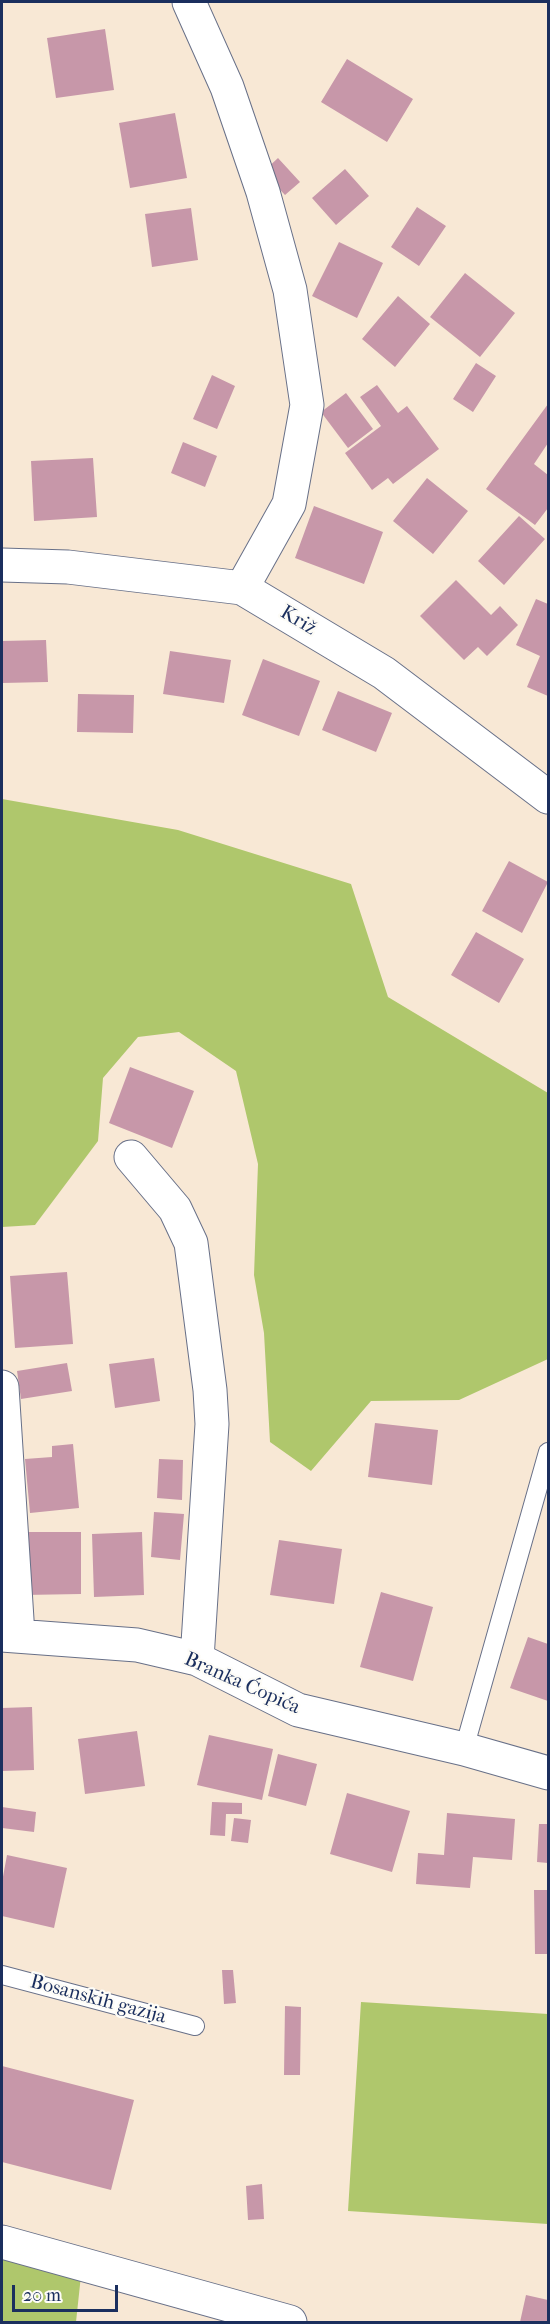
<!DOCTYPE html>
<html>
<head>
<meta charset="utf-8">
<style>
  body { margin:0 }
  #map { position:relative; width:550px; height:2324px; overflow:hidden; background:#f8e8d5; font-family:"IM FELL French Canon",serif }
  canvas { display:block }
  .frame { position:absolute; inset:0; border:3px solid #1b2f5e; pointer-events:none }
  .scale { position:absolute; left:12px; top:2285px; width:106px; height:27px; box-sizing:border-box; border:3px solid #1b2f5e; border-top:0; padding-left:8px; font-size:18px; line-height:21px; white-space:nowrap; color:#1b2f5e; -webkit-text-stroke:4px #fdfcf7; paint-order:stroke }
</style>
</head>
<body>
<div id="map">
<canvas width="550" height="2324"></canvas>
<div class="frame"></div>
<div class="scale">20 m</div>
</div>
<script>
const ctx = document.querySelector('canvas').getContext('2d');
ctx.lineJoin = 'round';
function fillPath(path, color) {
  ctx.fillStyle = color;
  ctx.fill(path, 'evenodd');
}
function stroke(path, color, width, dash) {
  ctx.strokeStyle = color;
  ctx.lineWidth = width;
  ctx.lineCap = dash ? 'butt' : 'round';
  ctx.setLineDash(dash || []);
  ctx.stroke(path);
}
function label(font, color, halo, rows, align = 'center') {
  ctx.font = font + ' "IM FELL French Canon",serif';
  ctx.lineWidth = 4.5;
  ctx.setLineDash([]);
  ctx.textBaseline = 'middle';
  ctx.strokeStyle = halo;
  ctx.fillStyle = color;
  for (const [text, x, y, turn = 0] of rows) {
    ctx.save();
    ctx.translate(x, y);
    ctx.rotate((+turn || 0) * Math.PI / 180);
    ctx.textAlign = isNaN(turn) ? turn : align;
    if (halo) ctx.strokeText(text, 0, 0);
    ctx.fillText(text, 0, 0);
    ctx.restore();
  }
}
fillPath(new Path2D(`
  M2,799L178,830L351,884L388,997L548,1093V1359L459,1400L371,1401L311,1471L270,1442L264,1333L254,1275L258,1164L236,1071L179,1032L138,1037L103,1078L98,1141L35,1225L2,1227Z
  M361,2002L548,2014V2224L348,2211Z
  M2,2242L82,2266L76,2322H2Z`), '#afc76c');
fillPath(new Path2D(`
  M105,29L114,90L56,98L47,38Z
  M347,59L413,99L387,142L321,102Z
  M175,113L187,178L130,188L119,123Z
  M278,158L300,182L285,195L263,172Z
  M345,169L369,196L336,225L312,198Z
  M417,207L446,226L419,266L391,247Z
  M191,208L198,260L152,267L145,214Z
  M339,242L383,263L357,318L312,296Z
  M465,273L515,313L480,357L430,317Z
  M398,296L430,324L395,367L362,339Z
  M476,363L496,376L473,412L453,399Z
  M212,375L235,386L217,429L193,419Z
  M377,385L398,413L407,406L439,449L393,484L388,478L372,490L345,453L381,426L360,397Z
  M346,393L373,429L348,448L321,412Z
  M548,404V443L534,464L548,475V508L535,525L486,489Z
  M183,442L217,456L205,487L171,473Z
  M93,458L97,517L34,521L31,461Z
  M427,478L468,511L433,554L393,521Z
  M314,506L383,532L364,584L295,558Z
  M519,516L545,539L504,585L478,561Z
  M456,580L491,615L500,606L518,625L487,656L478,647L464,660L420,616Z
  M536,599L548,604V696L527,687L540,656L516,645Z
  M46,640L48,682L2,683V641Z
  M170,651L231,660L224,703L163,694Z
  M263,659L320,681L299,736L242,715Z
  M338,691L392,713L376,752L322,730Z
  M78,694L134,695L133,733L77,732Z
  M509,861L548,882L522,933L482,911Z
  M476,932L524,959L499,1003L451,975Z
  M130,1067L194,1091L172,1148L109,1123Z
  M67,1272L73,1344L15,1348L10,1276Z
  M154,1358L160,1401L115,1408L109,1364Z
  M67,1363L72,1391L21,1399L17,1371Z
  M375,1423L438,1430L432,1485L368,1477Z
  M73,1444L79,1508L30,1513L25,1459L52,1457V1446Z
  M159,1459L183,1460L182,1500L157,1498Z
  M154,1512L184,1514L180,1560L151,1557Z
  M24,1532H81V1594L24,1595Z
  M142,1532L144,1595L94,1597L92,1534Z
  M279,1540L342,1549L334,1604L270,1595Z
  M381,1592L433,1607L413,1681L360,1667Z
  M528,1637L548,1644V1701L510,1688Z
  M32,1707L34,1770L2,1771V1708Z
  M137,1731L145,1786L85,1794L78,1739Z
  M209,1735L273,1749L262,1800L197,1785Z
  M278,1754L317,1764L306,1806L268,1796Z
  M347,1793L410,1811L392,1872L330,1854Z
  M212,1802L242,1803V1814H226L225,1836L210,1835Z
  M2,1807L36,1812L34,1832L2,1828Z
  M447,1813L515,1819L512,1860L473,1857L470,1888L416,1884L418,1853L444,1855Z
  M234,1818L251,1820L248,1843L231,1841Z
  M539,1824H548V1863L537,1862Z
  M7,1855L67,1868L54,1928L2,1916V1882Z
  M534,1890H548V1954H535Z
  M222,1970H233L236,2003L224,2004Z
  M285,2006L301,2007L300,2075H284Z
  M2,2066L134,2100L111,2190L2,2162Z
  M262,2184L264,2219L248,2220L246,2186Z
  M526,2295L548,2300V2322H520Z`), '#c797a9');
const lane = new Path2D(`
  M464,1749L548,1452
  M2,1975L195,2026`);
const street = new Path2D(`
  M189,2L227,87L263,192L290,290L307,405L289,504L242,588
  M2,565L68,567L242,588L384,673L548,797
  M131,1157L175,1209L191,1243L210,1390L212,1424L197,1659
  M2,1387L18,1635
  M2,1635L137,1645L197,1659L298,1710L464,1749L548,1773
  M2,2242L290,2322`);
stroke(lane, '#687088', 20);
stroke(street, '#687088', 35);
stroke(lane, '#fff', 18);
stroke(street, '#fff', 33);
label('20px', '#1b2f5e', '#fdfcf7', [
  ["Križ",298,621,31],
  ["Branka Ćopića",242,1684,24],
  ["Bosanskih gazija",98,2000,15]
]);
</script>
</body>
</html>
